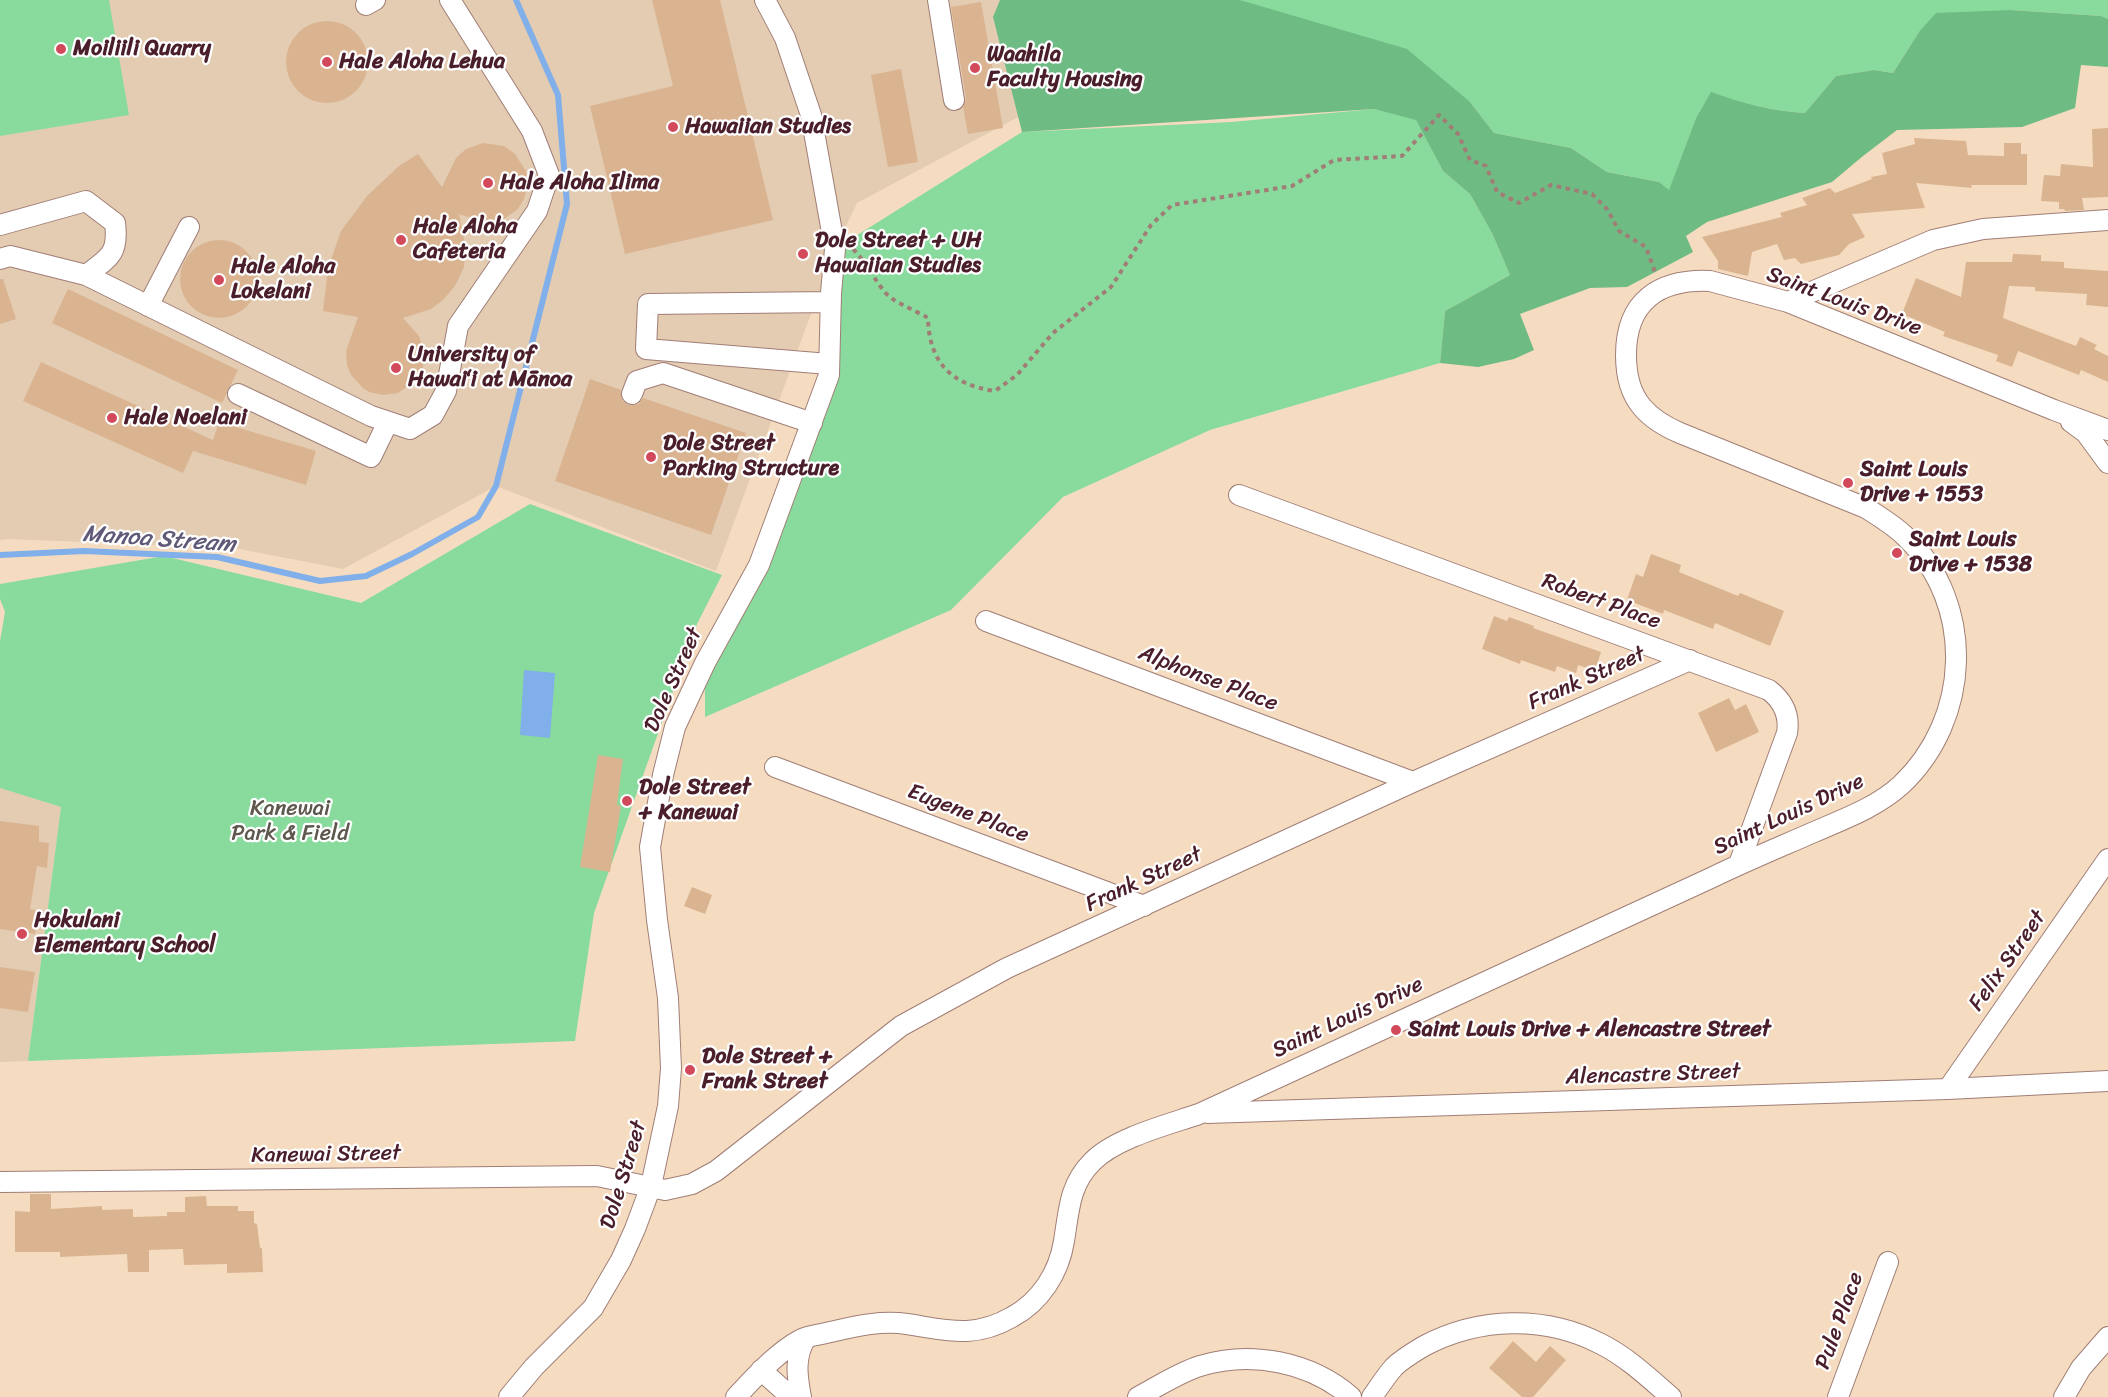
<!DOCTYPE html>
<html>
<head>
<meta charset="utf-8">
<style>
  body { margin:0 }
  canvas { display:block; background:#f5dcc0 }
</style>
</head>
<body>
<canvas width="2108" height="1397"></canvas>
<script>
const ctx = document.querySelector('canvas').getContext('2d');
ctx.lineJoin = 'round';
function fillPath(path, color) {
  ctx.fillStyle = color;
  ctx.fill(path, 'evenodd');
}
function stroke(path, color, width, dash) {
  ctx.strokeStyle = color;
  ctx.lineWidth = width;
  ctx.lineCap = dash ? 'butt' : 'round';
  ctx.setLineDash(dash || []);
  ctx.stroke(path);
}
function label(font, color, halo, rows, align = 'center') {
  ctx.font = font + ' Sriracha,sans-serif';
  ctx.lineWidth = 4.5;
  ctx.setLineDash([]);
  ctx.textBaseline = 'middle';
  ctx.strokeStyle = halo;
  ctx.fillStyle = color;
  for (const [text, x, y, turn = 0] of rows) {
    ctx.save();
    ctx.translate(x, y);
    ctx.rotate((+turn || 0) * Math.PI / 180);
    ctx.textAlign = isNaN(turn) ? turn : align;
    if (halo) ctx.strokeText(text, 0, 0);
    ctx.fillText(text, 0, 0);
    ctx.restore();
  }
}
fillPath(new Path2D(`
  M0,0H1176V33L857,203L835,249L716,571L496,486L343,569L234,548L8,539L0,540Z
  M0,788L61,807L28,1061L0,1062Z`), '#e3ccb2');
fillPath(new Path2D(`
  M0,0H109L129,115L0,136Z
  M1240,0H2108V19L2101,16L2011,10L1919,32L1893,73L1874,70L1836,76L1805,113C1772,111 1742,103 1711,93L1696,118L1669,191L1659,182L1607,172L1571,148L1494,133L1470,102Z
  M1374,109L1416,119L1443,171L1470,194L1492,233L1510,275L1445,311L1440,363L1210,430L1063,497L951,610L705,717V663L759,565L829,375L835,249L1022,132L1231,122Z
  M530,504L722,575L697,624L594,913L575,1041L28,1061L61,807L0,788V641L5,612L0,599V584L164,556L361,603Z`), '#88db9d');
fillPath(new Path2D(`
  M1000,0H1240L1407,49L1470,102L1494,133L1571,148L1607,172L1659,182L1669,190L1696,118L1711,92C1742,103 1772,111 1805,113L1836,76L1874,70L1893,73L1919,32L1936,13L2011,10L2101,16L2108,19V67L2081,65L2075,108L2022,127L1897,130L1863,156L1832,182L1707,222L1686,236L1693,252L1627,287L1590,288L1520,314L1534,350L1514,359L1478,367L1440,363L1445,311L1510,275L1492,233L1470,194L1443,171L1416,120L1374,109L1022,132L993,17Z`), '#6ebb84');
fillPath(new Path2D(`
  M524,670L555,673L550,738L520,735Z`), '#80afea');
stroke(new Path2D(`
  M0,555L84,551L217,557L320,581L366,576L412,554L478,517L496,486L567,204L558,95L516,0`), '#80afea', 6);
fillPath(new Path2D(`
  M652,0H720L773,220L625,254L590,106L673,86Z
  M981,2L1003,128L968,134L963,107L966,98L951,7Z
  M286 62a41 41 0 1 1 82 0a41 41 0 1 1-82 0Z
  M901,69L918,162L888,167L871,75Z
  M2108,128V197L2082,198L2084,210L2065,211L2064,209H2059V202L2041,201L2044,175L2060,176L2061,164L2093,167L2092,129Z
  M1914,138L1966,141L1968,155L2004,156V143H2021V154H2027V185H1971L1972,188L1916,183L1925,208L1852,214L1865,237L1849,244L1839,255L1801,264L1795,258L1784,260L1777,244L1752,252L1748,276L1718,269V261L1702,237L1782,217L1780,213L1807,205L1802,198L1830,188L1835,193L1872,179L1871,177L1887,174L1882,153L1915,144Z
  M483,143L504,146L515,154L526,171L528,185L524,199L518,209L504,219L484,222L459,214L466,249L464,267L455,286L443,300L431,309L403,318L419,336L424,352L423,369L414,382L398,393L383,395L369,392L363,388L351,375L347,365L346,351L358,317L323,311L328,268L341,231L367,196L399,166L418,154L442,187L456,158L466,149Z
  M180 279a39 39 0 1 1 78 0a39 39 0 1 1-78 0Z
  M2013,254L2041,255V261L2064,262V268L2108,271V307L2086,305L2087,294L2035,291V287L2009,286L2003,318L2076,346L2080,337L2097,345L2094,349L2108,356V382L2081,370L2079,375L2018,351L2012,367L1996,361L1998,355L1943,336L1945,332L1902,314L1916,278L1961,297L1966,262H2012Z
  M0,279H3L16,319L0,324Z
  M68,289L238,370L222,403L52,323Z
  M41,362L213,440L219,422L316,451L306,485L193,451L183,473L23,401Z
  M590,379L621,390L622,401L628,405L639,404L643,398L746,433L711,535L555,481Z
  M1651,554L1681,565L1679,572L1738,596L1740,593L1784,611L1770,646L1715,623L1713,629L1664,610L1663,614L1627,600L1636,574L1643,577Z
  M1494,616L1507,621L1509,617L1534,626L1533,628L1601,652L1595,671L1578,665L1576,673L1557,666L1555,672L1521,660L1520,664L1482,649Z
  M1729,698L1735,710L1746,704L1759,732L1716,752L1698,713Z
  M598,755L623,759L617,805L621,806L610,872L580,867Z
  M0,821L39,826V842L49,843L47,868L37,866L30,909L39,911L35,934L0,929Z
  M692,887L712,895L705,914L684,906Z
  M0,967L35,972L28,1012L0,1008Z
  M30,1194H51V1209L102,1206V1210L133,1209V1217L167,1216V1212H185V1197L206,1196L207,1206H238V1211H254V1223L257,1224L260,1248H262L263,1272L227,1273V1264L184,1265L183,1249L149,1250V1272H128L127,1254L60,1257V1252H15V1211L30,1212Z
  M1513,1341L1536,1362L1550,1346L1566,1360L1533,1397H1522L1489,1368Z`), '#dab491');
const minor = new Path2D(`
  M938,0L954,100
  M366,5L375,0
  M0,225L86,201L115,223C119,254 109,258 86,275
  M0,259L10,256L86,275L371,416L410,429L433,415L446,391L458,326L537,211L549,175L532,131L450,0
  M1788,302L1933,240L1983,229L2108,220
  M148,306L189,227
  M829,364L646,349L648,304L831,302
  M238,394L371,457L388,422
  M632,394L637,381L663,373L812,423
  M2071,422L2086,433L2108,463
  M1239,495L1769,690C1783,701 1790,715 1787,733L1739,864
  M986,621L1413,782
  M775,767L1144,906
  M1948,1089L2108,859
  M1207,1113L1948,1089L2108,1081
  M0,1182L597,1176L665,1190L692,1184L716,1171L901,1026L1007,968L1413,782L1690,660
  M761,1370L791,1397
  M509,1397L534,1367L593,1308L621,1260L635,1229L651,1186L668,1106L671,1068L668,998L657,920L650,847L663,775L675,727L705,663L759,565L829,375L831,293L835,249L811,115L785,38L765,0
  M736,1397C754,1378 776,1353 800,1340C807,1336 818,1335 826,1333C853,1327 879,1320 907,1324C947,1330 974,1339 1012,1317C1040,1302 1059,1273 1064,1241C1069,1211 1069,1185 1092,1162C1115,1138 1167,1125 1199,1114C1370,1035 1541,956 1713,877C1746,861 1780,847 1814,832C1844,819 1877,807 1901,785C1971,719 1976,605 1906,537C1894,525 1880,517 1866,508L1680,433C1666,427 1652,419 1642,407C1630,393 1626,373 1626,355C1626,301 1659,279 1710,281L1788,302L2054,410L2108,430
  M801,1397C797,1376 794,1357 806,1338
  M1138,1397C1159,1386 1178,1373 1200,1366C1251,1350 1311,1362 1351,1397
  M1372,1397C1379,1387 1386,1376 1394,1367C1402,1359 1414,1352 1424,1346C1479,1317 1545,1315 1601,1344C1627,1357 1649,1378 1671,1397
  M1838,1397L1888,1262
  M2064,1397L2081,1368L2108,1337`);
stroke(minor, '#a07e76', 22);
stroke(new Path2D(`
  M853,249C867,263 872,276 884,291C892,302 915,310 928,318C929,362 951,385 995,391L1017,375L1053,333L1111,287L1151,225L1172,205L1292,186L1334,160L1402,156L1439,115L1458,134L1470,160L1486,166L1497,192L1519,203L1551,185L1592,194L1607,209L1619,231L1646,247L1655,272`), '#a07e76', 4, [4.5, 4.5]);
stroke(minor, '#fff', 20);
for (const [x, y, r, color] of [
  [61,49,6,"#d1495b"],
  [327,62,6,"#d1495b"],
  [975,68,6,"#d1495b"],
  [673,127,6,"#d1495b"],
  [488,183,6,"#d1495b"],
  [401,240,6,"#d1495b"],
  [803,254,6,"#d1495b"],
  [219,280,6,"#d1495b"],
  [396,368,6,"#d1495b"],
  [112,418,6,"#d1495b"],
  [651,457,6,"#d1495b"],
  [1848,483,6,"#d1495b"],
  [1897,553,6,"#d1495b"],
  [627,801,6,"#d1495b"],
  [22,934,6,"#d1495b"],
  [1396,1030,6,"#d1495b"],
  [690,1070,6,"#d1495b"]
]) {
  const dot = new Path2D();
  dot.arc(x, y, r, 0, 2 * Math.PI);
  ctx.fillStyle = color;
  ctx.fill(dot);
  stroke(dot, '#fff', 2);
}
label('bold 22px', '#4a1f2b', '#fff', [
  ["Moiliili Quarry",73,49],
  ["Waahila",987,55],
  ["Faculty Housing",987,80],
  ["Hale Aloha Lehua",339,62],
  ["Hawaiian Studies",685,127],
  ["Hale Aloha Ilima",500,183],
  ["Hale Aloha",413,227],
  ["Cafeteria",413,252],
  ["Dole Street + UH",815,241],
  ["Hawaiian Studies",815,266],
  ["Hale Aloha",231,267],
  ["Lokelani",231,292],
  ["University of",408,355],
  ["Hawaiʻi at Mānoa",408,380],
  ["Hale Noelani",124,418],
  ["Dole Street",663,444],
  ["Parking Structure",663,469],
  ["Saint Louis",1860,470],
  ["Drive + 1553",1860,495],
  ["Saint Louis",1909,540],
  ["Drive + 1538",1909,565],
  ["Dole Street",639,788],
  ["+ Kanewai",639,813],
  ["Hokulani",34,921],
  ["Elementary School",34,946],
  ["Saint Louis Drive + Alencastre Street",1408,1030],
  ["Dole Street +",702,1057],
  ["Frank Street",702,1082]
], 'left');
label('22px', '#4a1f2b', '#fff', [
  ["Saint Louis Drive",1844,302,20],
  ["Robert Place",1601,602,20],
  ["Alphonse Place",1208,679,21],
  ["Frank Street",1587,679,-24],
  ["Dole Street",674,680,-66],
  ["Eugene Place",968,814,21],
  ["Saint Louis Drive",1789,815,-25],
  ["Frank Street",1144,880,-25],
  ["Felix Street",2008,961,-55],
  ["Saint Louis Drive",1348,1018,-25],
  ["Alencastre Street",1653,1075,-2],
  ["Kanewai Street",326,1155,-1],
  ["Dole Street",624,1175,-73],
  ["Pule Place",1840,1321,-70]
]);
label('22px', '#5d574d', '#fff', [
  ["Kanewai",290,809],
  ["Park & Field",290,834]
]);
label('italic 24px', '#605977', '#fff', [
  ["Manoa Stream",159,540,4]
]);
</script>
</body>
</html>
